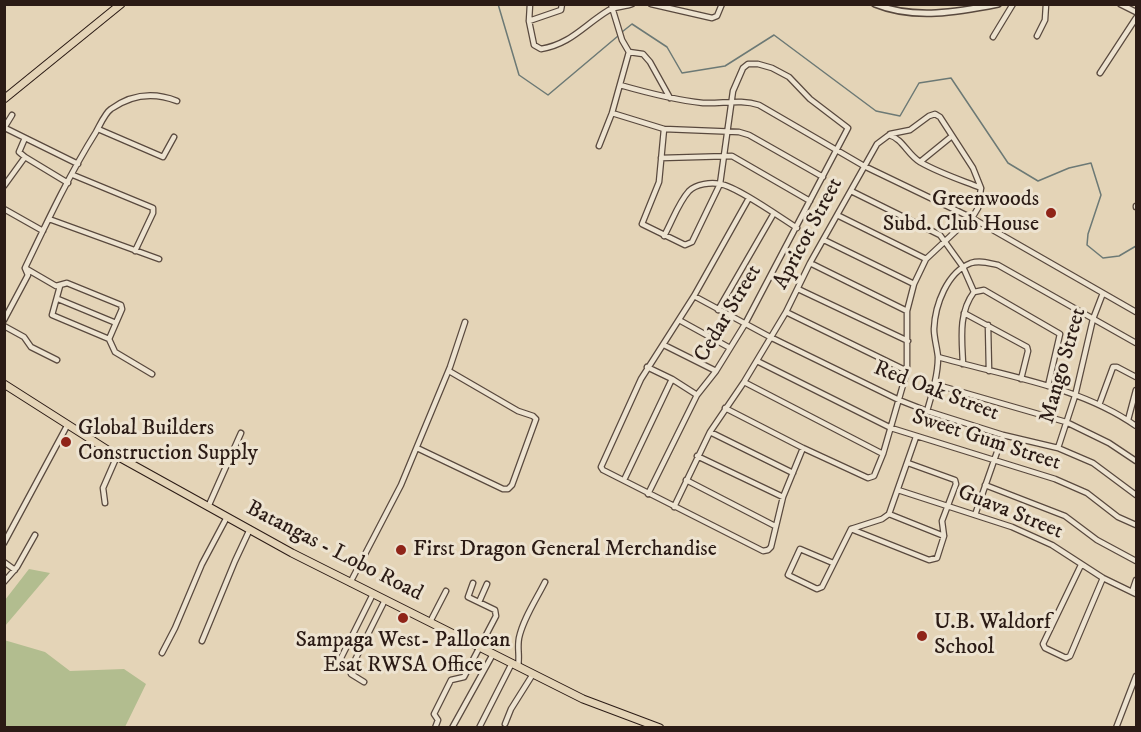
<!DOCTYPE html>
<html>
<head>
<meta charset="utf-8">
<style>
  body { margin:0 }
  #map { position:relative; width:1141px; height:732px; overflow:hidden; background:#e4d4b7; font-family:"IM FELL DW Pica",serif }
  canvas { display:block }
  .frame { position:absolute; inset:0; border:6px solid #2b1b15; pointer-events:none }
</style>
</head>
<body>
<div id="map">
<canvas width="1141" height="732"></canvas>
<div class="frame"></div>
</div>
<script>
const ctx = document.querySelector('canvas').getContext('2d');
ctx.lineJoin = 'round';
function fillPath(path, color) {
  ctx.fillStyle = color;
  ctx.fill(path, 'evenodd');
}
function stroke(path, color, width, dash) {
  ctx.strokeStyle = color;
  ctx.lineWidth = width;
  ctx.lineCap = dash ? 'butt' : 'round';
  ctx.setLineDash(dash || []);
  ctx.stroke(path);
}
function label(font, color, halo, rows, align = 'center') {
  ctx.font = font + ' "IM FELL DW Pica",serif';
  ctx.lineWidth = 6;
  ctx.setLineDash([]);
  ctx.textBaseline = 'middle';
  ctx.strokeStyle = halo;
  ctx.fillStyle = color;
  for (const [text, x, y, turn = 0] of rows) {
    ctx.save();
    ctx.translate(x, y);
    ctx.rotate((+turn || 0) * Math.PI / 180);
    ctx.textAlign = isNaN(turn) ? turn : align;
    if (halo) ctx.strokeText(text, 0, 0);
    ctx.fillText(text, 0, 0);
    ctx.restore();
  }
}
fillPath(new Path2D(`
  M29,569L50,573L5,626V600Z
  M4,640L45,652L70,671L124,669L146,684L125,727H5Z`), '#b2bd8f');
stroke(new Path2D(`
  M498,4L519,75L548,95L618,36
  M622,32L632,24L667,47L682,73L725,66L774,35L876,111L900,116L919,83L951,78L1008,163L1038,181L1069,168L1091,163L1101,195L1088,234L1087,245L1103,258L1119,256L1136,246`), '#6c7975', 1.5);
const minor = new Path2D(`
  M530,4L529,21L534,45L541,49C571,44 584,25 609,10C616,6 625,7 632,4
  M651,4L712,18L717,16L722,4
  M1120,4L1136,12
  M529,21L561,10L562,4
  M1037,36L1045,20L1046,4
  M993,37L1013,4
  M629,52L643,54L650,62L670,98
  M1100,73L1136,18
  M620,85C648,93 675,100 703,103C722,104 741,99 759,105L864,166L972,218L1136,312
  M612,113L664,129L739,132L749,135L823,177
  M4,128L12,115
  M5,128L78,164
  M98,129L163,157L174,137
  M890,134L910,130L929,116L935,114L940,117L973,168L981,188
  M25,138L19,152L25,157
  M599,146L612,113L629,52L622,40L611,4
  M661,158L732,156L810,201
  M920,162L952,136
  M73,175L153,208V213L135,251
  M4,186L25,157L68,183
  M851,191L940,235L963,267L974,292
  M749,198L694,296L641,379L601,467L603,470L763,551L768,550L771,547L783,497L803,448
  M1136,207V206
  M4,209L43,231
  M837,215L926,259
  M49,219L159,259
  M664,236C672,222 678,203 689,191C696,184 711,182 720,184C736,186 781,218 797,228
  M824,240L914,284
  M810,263L907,311
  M25,268L56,286L67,283L121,305L122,309L109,339L115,352L152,374
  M60,286L52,315L109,339
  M798,289L908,341
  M694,296L770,337L899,400L927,411L1003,435L1058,448L1093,463L1136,495
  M58,299L116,323
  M718,310L774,213
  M786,312L907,371
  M964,313L1027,347L1028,351L1021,379
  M4,320L28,275L25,268C47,222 69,175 96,132C100,125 105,113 111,109C132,94 154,92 177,101
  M679,320L730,348
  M988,325L989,371
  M4,326L24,337L31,347L57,360
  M664,345L716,371
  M938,357C1004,376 1079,386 1136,426
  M757,361L891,428L1055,479L1087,493L1118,517L1136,525
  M963,364C962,340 958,313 974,292L984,290L1060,334L1048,386
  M647,367L672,379L697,395
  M744,382L883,454
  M934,384L1066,422L1109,443L1136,461
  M1099,405L1113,367H1117L1136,377
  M927,411C932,394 938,375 938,357C937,347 934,338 934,329C935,305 947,272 971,263C980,260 989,263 998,265L1136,343
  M1128,420L1136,390
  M710,432L793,473
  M417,448L503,489H508L512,485L536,419L533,416L518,411L449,371
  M1058,448L1075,396L1093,319L1103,293
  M697,456L783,497
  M624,480L672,379
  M686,480L775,526
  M985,485L1065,516L1097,540L1136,561
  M898,490L1012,527L1052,545L1103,578L1136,594
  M648,494L697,395L716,371L745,324L848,128L810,99L789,77L772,68L758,64H748L743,68L733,91L720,184L692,242L685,245L642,224L659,182L664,129
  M105,503L103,488L117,456
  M208,507L241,433
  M674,507L710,432L744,382L786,312L810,263L877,144L889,135C903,139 907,154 920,162C939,173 961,180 981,188L978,208L972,218L958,229L926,259L914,284L907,311V371L883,454L874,476L868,478L803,448L725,408
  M889,514L944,536
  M975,515L1003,435
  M851,529L929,560L937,558L944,536L942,521L956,484L955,480L908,463
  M4,543L68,424
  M4,562L15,570
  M833,563L800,549L788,575L817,589L822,587L851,529L882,519L889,514L916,437
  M1081,565L1043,644L1045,648L1066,658L1070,656L1103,578
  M4,582L17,567L35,535
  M350,583L401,485L450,367L465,322
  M1132,592L1136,580
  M479,602L487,584
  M430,622L446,591
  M202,641L235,561L250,529
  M162,653L175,628L202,564L227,517
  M341,658L373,594
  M518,666C520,656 517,648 519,638C523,619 536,600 545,582
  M364,682L351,674L350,670L385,600
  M505,724L511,709L533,674
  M435,728L438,720L434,714L451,680L464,677L496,616L495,610L468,597L473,583
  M452,728L493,654
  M479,728L512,663
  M1116,728L1136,676`);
const tertiary = new Path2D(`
  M875,4C914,20 958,12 998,4`);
const primary = new Path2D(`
  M4,99L121,4
  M4,384L117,456L292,553L583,699L660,728`);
stroke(minor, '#59493e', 7);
stroke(tertiary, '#59493e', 8);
stroke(primary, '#2b1b15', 9);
stroke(minor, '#ede3d0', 4.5);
stroke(tertiary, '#ede3d0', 5);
stroke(primary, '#e4d4b7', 7);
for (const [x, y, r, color] of [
  [1051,213,6,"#8f2418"],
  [66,442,6,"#8f2418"],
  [401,550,6,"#8f2418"],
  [403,618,6,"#8f2418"],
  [922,636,6,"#8f2418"]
]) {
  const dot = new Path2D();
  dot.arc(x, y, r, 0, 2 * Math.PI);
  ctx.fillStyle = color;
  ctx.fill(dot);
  stroke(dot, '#ede3d0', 2);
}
label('22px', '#2b1b15', '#ede3d0', [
  ["Greenwoods",1039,200,"right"],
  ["Subd. Club House",1039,225,"right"],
  ["Global Builders",78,429],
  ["Construction Supply",78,454],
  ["First Dragon General Merchandise",413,550],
  ["U.B. Waldorf",934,623],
  ["School",934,648],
  ["Sampaga West- Pallocan",403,641,"center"],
  ["Esat RWSA Office",403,666,"center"]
], 'left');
label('22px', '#2b1b15', '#ede3d0', [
  ["Apricot Street",809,234,-62],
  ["Cedar Street",729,314,-59],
  ["Mango Street",1064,366,-74],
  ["Red Oak Street",936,392,21],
  ["Sweet Gum Street",986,441,18],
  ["Guava Street",1010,513,22],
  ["Batangas - Lobo Road",334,552,27]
]);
</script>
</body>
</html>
